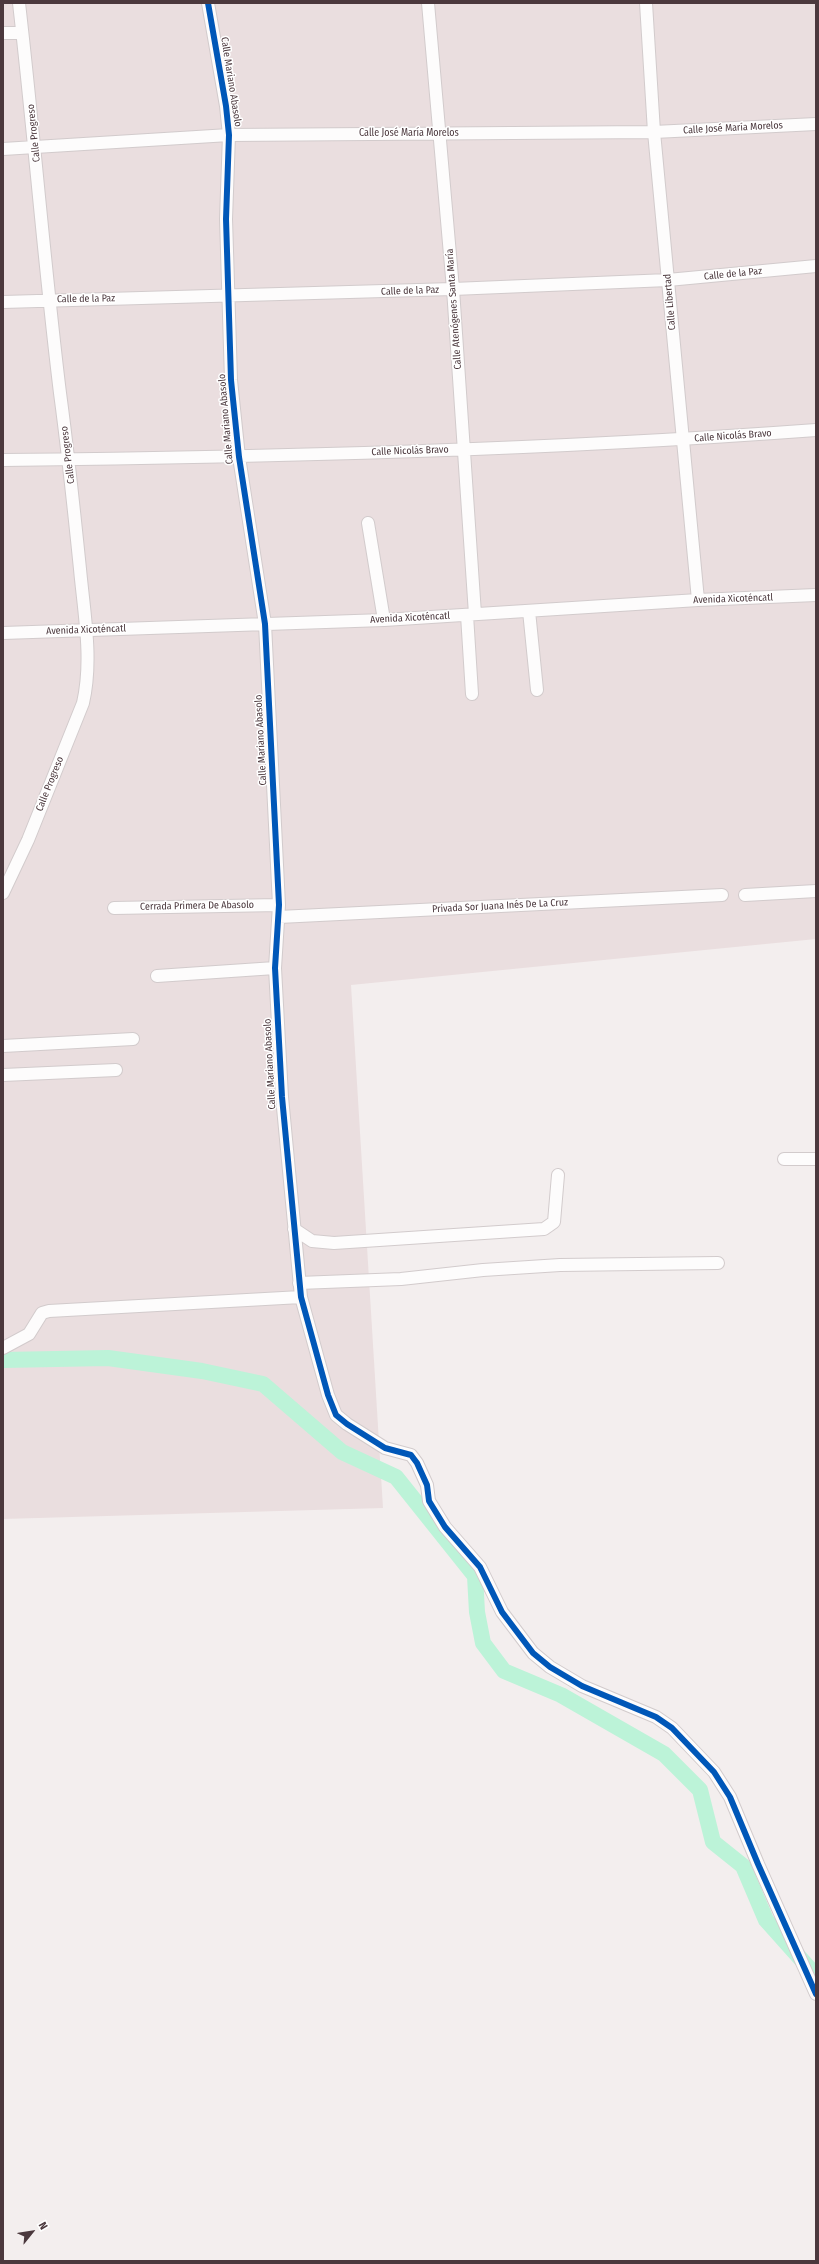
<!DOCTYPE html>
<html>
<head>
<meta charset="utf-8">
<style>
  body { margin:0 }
  #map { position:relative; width:819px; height:2264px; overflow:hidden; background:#f3eeee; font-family:"Fira Sans Condensed",sans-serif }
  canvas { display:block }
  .frame { position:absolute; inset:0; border:4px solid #4b383d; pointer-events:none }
  .north { position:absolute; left:12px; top:2212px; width:40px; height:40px; -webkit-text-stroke:3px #fff; paint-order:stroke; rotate:60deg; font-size:11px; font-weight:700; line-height:16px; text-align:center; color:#4b383d }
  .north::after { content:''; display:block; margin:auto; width:14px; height:18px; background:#4b383d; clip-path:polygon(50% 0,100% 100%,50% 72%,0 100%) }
</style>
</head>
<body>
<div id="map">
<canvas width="819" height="2264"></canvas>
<div class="frame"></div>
<div class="north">N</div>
</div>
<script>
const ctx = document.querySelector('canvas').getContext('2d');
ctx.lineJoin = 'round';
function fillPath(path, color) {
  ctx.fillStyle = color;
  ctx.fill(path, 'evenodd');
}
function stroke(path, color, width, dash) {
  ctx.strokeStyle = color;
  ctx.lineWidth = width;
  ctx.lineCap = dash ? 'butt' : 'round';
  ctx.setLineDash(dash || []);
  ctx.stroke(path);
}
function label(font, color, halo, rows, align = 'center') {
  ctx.font = font + ' "Fira Sans Condensed",sans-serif';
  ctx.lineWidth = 3;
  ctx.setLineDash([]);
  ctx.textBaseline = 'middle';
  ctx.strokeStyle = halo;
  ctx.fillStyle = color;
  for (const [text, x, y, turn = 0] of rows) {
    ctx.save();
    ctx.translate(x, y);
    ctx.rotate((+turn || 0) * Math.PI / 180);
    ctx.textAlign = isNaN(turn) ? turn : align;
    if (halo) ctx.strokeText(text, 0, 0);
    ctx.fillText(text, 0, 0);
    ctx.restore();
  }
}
fillPath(new Path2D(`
  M3,3H816V939L351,985L383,1508L3,1519Z`), '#eadedf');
stroke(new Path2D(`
  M3,1360L108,1358L202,1371L263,1384L342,1452L396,1477L475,1576L477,1612L483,1643L504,1671L561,1695L664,1754L700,1790L713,1842L743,1866L766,1920L816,1976`), '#bcf3d8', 16);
const minor = new Path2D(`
  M208,3L226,106L229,135L226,219L231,380L239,457L265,624L279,905L275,968L282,1097L301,1297L328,1395L336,1415L347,1424L385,1448L411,1455L417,1463L427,1485L429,1501L445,1527L480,1567L502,1612L533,1653L550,1667L582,1686L656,1717L672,1728L714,1772L730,1797L758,1864L816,1994
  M428,3L453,289L475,614
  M646,3L654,132L698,600
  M3,33H22
  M3,149L229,135L654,132L816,124
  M3,302L453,289L668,280L816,266
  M3,460C274,457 546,450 816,430
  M368,523L384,620
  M529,611L537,690
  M467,615L472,694
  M3,633L384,620L698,600L816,595
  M3,893L28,840L83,703C93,660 84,613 80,569C74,510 68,452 60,393C44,263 34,133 19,3
  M745,895L816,891
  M114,908L279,905
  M279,917L722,895
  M157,976L275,968
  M3,1046L133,1039
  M3,1075L116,1070
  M784,1159H816
  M294,1229L312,1241L334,1243L544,1229L554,1222L558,1175
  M299,1283L401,1279L483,1270L560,1265L718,1263
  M3,1348L29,1334L42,1313L49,1311L301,1297`);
stroke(minor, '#d2cbcc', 14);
stroke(minor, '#fdfcfc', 12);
stroke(new Path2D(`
  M208,3L226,106L229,135L226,219L231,380L239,457L265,624L279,905L275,968L282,1097L301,1297L328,1395L336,1415L347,1424L385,1448L411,1455L417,1463L427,1485L429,1501L445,1527L480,1567L502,1612L533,1653L550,1667L582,1686L656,1717L672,1728L714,1772L730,1797L758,1864L816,1994`), '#0057b8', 6);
label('10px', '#4b383d', '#fff', [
  ["Calle Mariano Abasolo",231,82,81],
  ["Calle José María Morelos",733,128,-3],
  ["Calle Progreso",34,133,-96],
  ["Calle José María Morelos",409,133],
  ["Calle de la Paz",733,274,-6],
  ["Calle de la Paz",410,291,-2],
  ["Calle de la Paz",86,299,-1],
  ["Calle Libertad",670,302,-95],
  ["Calle Atenógenes Santa María",454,309,-94],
  ["Calle Mariano Abasolo",226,419,-95],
  ["Calle Nicolás Bravo",733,436,-4],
  ["Calle Nicolás Bravo",410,451,-2],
  ["Calle Progreso",68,455,-97],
  ["Avenida Xicoténcatl",733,599,-2],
  ["Avenida Xicoténcatl",410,618,-3],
  ["Avenida Xicoténcatl",86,630,-2],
  ["Calle Mariano Abasolo",261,740,-93],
  ["Calle Progreso",50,784,-68],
  ["Cerrada Primera De Abasolo",197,906,-1],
  ["Privada Sor Juana Inés De La Cruz",500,906,-3],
  ["Calle Mariano Abasolo",270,1064,-93]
]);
</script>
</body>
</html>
